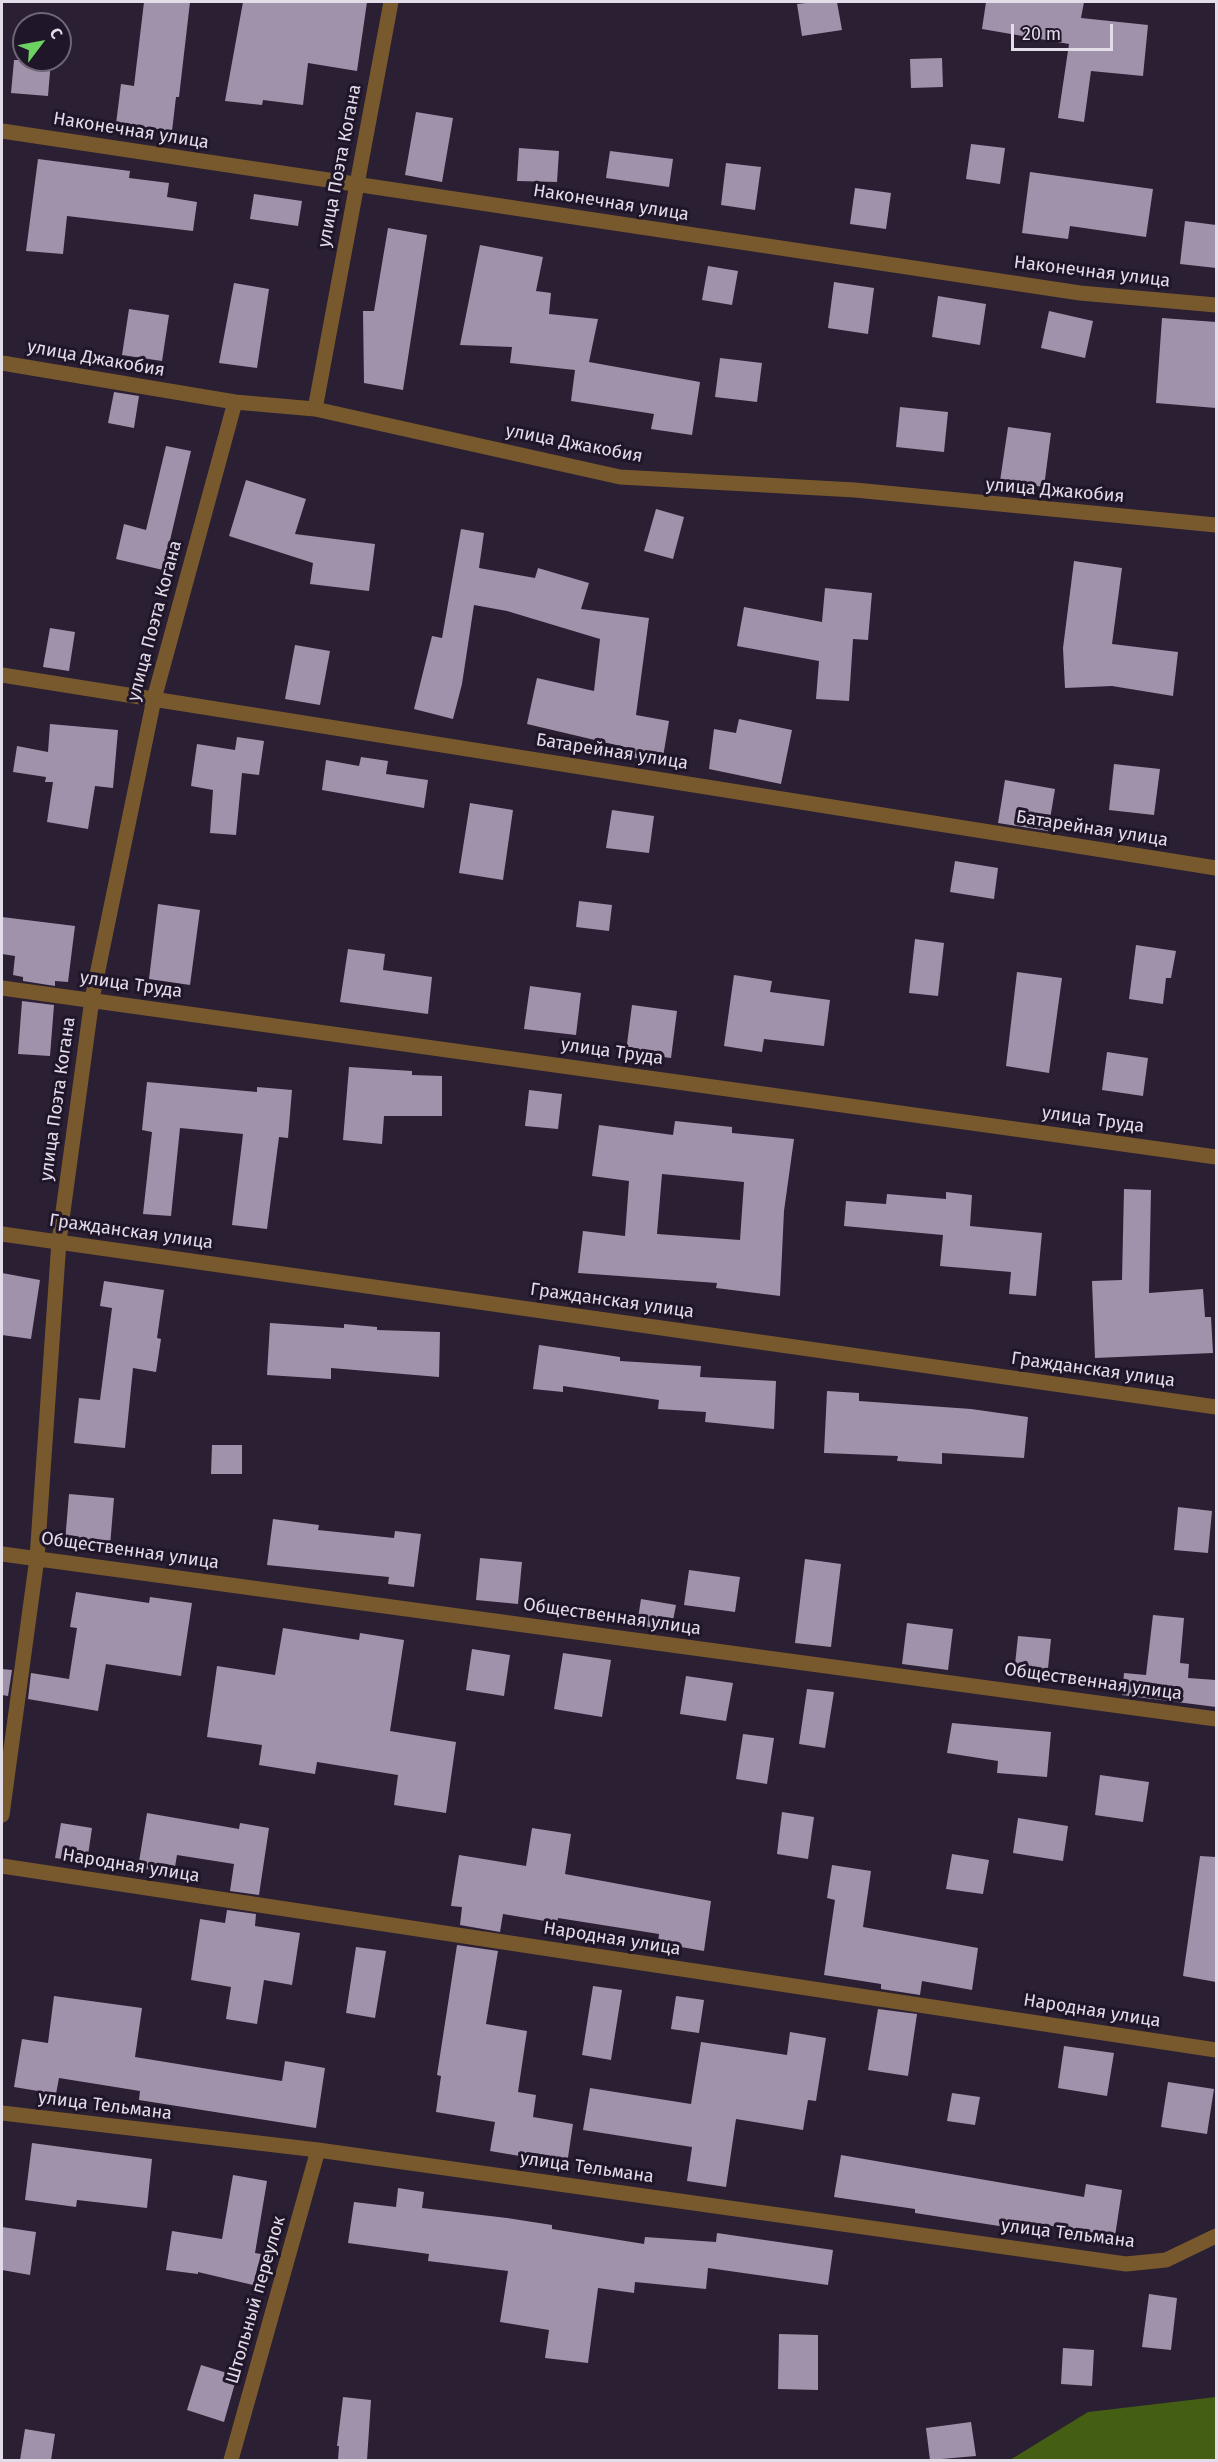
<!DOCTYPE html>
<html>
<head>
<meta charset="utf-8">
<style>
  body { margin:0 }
  #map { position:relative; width:1218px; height:2462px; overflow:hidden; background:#2a1f33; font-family:"Fira Sans",sans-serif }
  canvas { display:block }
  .frame { position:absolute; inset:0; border:3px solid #e3dce9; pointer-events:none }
  .north { position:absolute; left:12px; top:12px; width:60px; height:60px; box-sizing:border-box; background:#201629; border:2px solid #6e6576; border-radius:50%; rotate:58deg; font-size:16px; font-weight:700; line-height:24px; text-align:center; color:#e3dce9 }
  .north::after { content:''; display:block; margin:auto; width:21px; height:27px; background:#6cd362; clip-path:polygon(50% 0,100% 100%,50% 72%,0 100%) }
  .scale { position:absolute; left:1011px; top:24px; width:102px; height:27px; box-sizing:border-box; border:3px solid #e3dce9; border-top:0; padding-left:8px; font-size:18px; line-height:21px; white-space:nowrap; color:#e3dce9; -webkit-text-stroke:4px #201629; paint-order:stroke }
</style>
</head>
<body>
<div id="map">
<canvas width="1218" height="2462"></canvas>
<div class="frame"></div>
<div class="north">С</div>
<div class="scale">20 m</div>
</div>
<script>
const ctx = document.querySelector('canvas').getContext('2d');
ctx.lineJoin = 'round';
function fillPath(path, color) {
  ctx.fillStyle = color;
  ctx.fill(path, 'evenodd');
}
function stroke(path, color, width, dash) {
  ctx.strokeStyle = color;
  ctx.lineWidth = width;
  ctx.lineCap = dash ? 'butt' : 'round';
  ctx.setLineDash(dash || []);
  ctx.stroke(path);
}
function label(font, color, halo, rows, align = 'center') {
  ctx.font = font + ' "Fira Sans",sans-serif';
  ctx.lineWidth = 6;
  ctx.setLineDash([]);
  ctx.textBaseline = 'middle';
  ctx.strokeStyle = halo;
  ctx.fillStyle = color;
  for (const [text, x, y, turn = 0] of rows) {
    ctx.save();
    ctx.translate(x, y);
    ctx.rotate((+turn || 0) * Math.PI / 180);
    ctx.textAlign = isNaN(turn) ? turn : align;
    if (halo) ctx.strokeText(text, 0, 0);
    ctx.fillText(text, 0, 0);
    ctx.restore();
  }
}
fillPath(new Path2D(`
  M1216,2397V2460H1010L1088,2412Z`), '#445e14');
fillPath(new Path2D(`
  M144,2H190L179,97H176L172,131L116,124L121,84L134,86Z
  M243,2H367L357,71L308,63L303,105L263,100L262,105L225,101Z
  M815,2H837L842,30L802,36L797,4Z
  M986,2H1084L1081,18L1148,25L1143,76L1091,71L1084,122L1058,118L1069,44L982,29Z
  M942,58L943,87L911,88L910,59Z
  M14,60H51L48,96L11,93Z
  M416,112L453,118L442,182L405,175Z
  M971,144L1005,148L1000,184L966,179Z
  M519,148L559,151L557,182L517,181Z
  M610,151L673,159L669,187L606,178Z
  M38,159L130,171L129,178L169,183L167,197L197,202L193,231L67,216L63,254L26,251Z
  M726,163L761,167L755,210L721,205Z
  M1030,172L1153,189L1146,237L1070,226L1068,239L1022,233Z
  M855,188L891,193L886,229L850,224Z
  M254,194L302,201L298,226L250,219Z
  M1185,221L1216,225V268L1180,264Z
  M388,228L427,235L403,390L364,383L363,311H374Z
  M480,245L543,257L536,291L551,293L549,314L598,319L589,362L700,382L692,435L651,429L654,414L571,401L575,370L510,363L512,347L460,345Z
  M708,266L738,271L732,305L702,300Z
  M834,282L874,288L868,334L828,328Z
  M234,283L269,289L257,368L219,363Z
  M938,296L986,304L980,345L932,337Z
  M129,309L169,315L162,361L122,355Z
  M1049,311L1093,321L1085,358L1041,348Z
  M1162,318L1216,322V408L1156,403Z
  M720,358L762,363L757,402L715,397Z
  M114,392L139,396L134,428L108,423Z
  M900,407L948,412L944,452L896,447Z
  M1008,427L1051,433L1044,487L1000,481Z
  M166,446L191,451L163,570L116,559L124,524L146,530Z
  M246,480L306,499L295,534L375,544L369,591L310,584L313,563L229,536Z
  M656,509L684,517L673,559L644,551Z
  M461,529L484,533L479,568L535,578L538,568L589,583L581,609L649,618L636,715L669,721L662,763L631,757L633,749L527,724L537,678L594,691L600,639L507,611L474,605L462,684L453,719L414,709L432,636L442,638Z
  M1074,561L1122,568L1112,644L1178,652L1173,696L1112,686L1065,688L1063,648Z
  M825,588L872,593L868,640L853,639L849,701L816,699L819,661L737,646L744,607L822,622Z
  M50,628L75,632L69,671L43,667Z
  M295,645L330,651L320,705L285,699Z
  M739,719L792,730L781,784L709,769L714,729L736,733Z
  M50,724L118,730L113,788L95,786L88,829L47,822L53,782H45L46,777L13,772L17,746L48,752Z
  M237,737L264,741L259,775L242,773L236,835L210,833L213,790L191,786L197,744L235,750Z
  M361,757L388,761L386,774L428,780L424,808L322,790L326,760L359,766Z
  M1114,764L1160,769L1154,815L1109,810Z
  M1005,780L1055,789L1048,831L998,823Z
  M470,803L513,810L503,880L459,873Z
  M612,810L654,816L649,853L606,848Z
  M955,861L998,868L994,899L950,892Z
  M579,901L612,905L609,931L576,927Z
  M158,904L200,910L190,985L149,979Z
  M2,917L75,926L68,982L55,981V986L23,981V977L13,975L15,956L2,954Z
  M915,939L944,943L938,996L909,993Z
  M1136,945L1176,951L1171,978H1166L1163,1004L1129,999Z
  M348,949L385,954L383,970L432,977L428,1014L340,1002Z
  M1017,972L1062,978L1049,1073L1006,1066Z
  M734,975L772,981L770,992L830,1000L824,1046L764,1039L762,1052L724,1046Z
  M530,986L581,993L576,1035L524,1029Z
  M22,1001L54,1005L50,1056L18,1054Z
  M632,1005L677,1011L671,1058L626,1052Z
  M1107,1052L1148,1058L1143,1096L1102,1090Z
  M349,1067L412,1071V1075L442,1076V1116H384L382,1144L343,1140Z
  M147,1082L257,1092V1087L292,1090L288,1138L279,1137L267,1229L232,1225L243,1134L180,1128L171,1216L143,1214L152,1132L142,1130Z
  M529,1090L562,1094L558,1129L525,1126Z
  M675,1121L732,1127V1133L794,1139L784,1211L780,1296L716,1288L717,1283L578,1273L583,1231L625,1236L629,1181L592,1176L599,1125L673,1135ZM662,1174L744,1182L740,1240L657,1234Z
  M1124,1189L1151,1190L1149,1293L1203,1289L1205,1317H1211L1213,1353L1095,1358L1092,1281L1122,1280Z
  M946,1192L972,1195L970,1226L1042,1233L1036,1296L1009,1294L1011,1272L940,1266L943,1235L844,1226L846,1201L886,1204L887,1194L946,1199Z
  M2,1273L40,1280L31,1339L2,1335Z
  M104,1281L164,1290L157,1338L161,1339L156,1372L133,1368L125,1448L74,1443L79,1398L100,1400L112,1308L100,1306Z
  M270,1323L344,1328V1324L377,1327V1330L440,1332L439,1377L331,1368V1379L267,1375Z
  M539,1345L620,1357V1361L701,1366L700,1377L776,1381L774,1429L705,1422L706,1412L658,1409L659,1400L563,1386V1392L533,1389Z
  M827,1391L859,1393V1401L971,1409L1028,1417L1024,1458L942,1453V1464L897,1461L898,1456L824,1453Z
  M212,1445H242V1474H211Z
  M69,1494L114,1498L110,1546L65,1542Z
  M1178,1507L1212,1511L1208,1553L1174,1550Z
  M273,1519L319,1525L318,1530L394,1538L395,1531L421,1534L414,1587L388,1584L389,1577L267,1565Z
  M480,1558L522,1562L518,1604L476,1600Z
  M805,1559L841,1564L831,1647L795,1643Z
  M689,1570L740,1577L735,1612L684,1605Z
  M76,1592L149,1603L150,1597L192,1603L181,1676L106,1664L98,1711L28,1699L31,1673L69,1679L77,1628L70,1627Z
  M641,1599L676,1605L671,1631L637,1625Z
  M1153,1615L1184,1618L1180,1663L1189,1664L1188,1678L1216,1680V1707L1122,1695L1124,1673L1146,1675Z
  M907,1623L953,1629L948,1670L902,1664Z
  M283,1628L359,1640L360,1633L404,1640L390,1731L456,1742L446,1813L394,1805L398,1775L317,1762L315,1774L259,1765L262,1745L207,1737L217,1666L275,1675Z
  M1018,1636L1051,1639L1047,1678L1014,1674Z
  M472,1649L510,1655L504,1696L466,1690Z
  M563,1653L611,1660L602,1717L554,1709Z
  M2,1669L12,1670L8,1696L2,1695Z
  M686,1676L733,1683L726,1721L680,1714Z
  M807,1689L834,1692L825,1748L799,1744Z
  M952,1723L1051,1732L1047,1777L997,1773L998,1761L947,1753Z
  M743,1734L774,1738L767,1784L736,1779Z
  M1100,1775L1149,1782L1143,1822L1095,1815Z
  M782,1812L814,1817L808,1859L777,1854Z
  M147,1813L239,1829L240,1823L269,1828L259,1895L230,1891L234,1864L177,1855L174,1873L138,1868Z
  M1018,1818L1068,1826L1063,1861L1013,1853Z
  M61,1823L92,1828L87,1862L55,1858Z
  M532,1828L571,1834L565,1874L711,1901L704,1951L658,1943L659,1934L558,1918L557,1923L503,1914L500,1932L460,1925L462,1907L451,1906L459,1855L526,1866Z
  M952,1854L989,1860L983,1894L946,1889Z
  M1200,1856L1216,1857V1982L1183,1976Z
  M832,1865L871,1871L863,1927L978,1948L972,1990L922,1981L920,1995L881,1989V1984L824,1975L835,1900L827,1898Z
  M227,1910L256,1914L255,1926L300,1933L292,1985L264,1980L257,2024L226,2019L231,1987L191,1980L200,1919L225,1923Z
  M457,1945L498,1951L486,2024L527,2031L518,2092L536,2095L533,2117L573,2124L567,2164L490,2151L495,2122L436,2112L441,2076L437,2075Z
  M356,1947L386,1951L375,2018L346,2013Z
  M593,1986L622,1990L611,2060L582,2055Z
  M54,1996L142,2008L135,2057L282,2081L285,2061L325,2068L316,2128L139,2100L140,2091L59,2078L56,2094L14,2087L22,2039L48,2043Z
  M676,1996L704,2000L699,2033L671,2029Z
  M878,2009L917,2014L908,2076L868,2070Z
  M790,2032L826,2038L816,2101L808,2100L803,2130L736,2119L726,2187L687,2181L692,2147L583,2130L590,2088L691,2104L701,2042L787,2055Z
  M1064,2046L1114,2053L1107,2096L1058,2088Z
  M1168,2082L1214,2089L1207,2134L1161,2127Z
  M952,2093L980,2097L975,2125L947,2121Z
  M32,2143L152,2159L147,2208L77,2200L76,2207L25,2200Z
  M841,2155L1084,2197L1086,2184L1122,2190L1115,2236L1039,2224L1038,2232L915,2213V2209L834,2197Z
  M233,2175L267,2181L255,2253L261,2254L253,2285L198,2272V2274L166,2270L172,2231L222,2239Z
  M398,2188L424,2192L422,2208L507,2218L552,2225V2229L644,2244L645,2237L716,2242L717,2233L833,2250L828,2285L708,2268L706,2289L635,2282L634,2293L598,2288L588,2363L545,2358L549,2330L500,2322L508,2271L428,2261L429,2254L348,2243L354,2202L396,2207Z
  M2,2227L36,2232L30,2275L2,2270Z
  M1149,2294L1177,2298L1171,2350L1142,2347Z
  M779,2334L818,2335V2390L778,2389Z
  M1063,2348L1094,2350L1092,2386L1061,2384Z
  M201,2365L237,2376L224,2422L187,2410Z
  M343,2397L371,2400L367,2460H338L339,2446H337Z
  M971,2422L976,2456L930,2460L926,2428Z
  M25,2429L55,2434L51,2460H20Z`), '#a192ab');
stroke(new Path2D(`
  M2,131L1080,293L1216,305
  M2,363L235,402L315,409L620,477L855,490L1216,525
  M315,409L391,2
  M2,675L1216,868
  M2,988L1216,1157
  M2,1234L1216,1407
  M2,1554L1216,1719
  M2,1815L37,1558L59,1241L92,999L154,699L235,402
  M2,1866L1216,2050
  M2,2113L318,2150L1126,2264L1166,2260L1216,2236
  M231,2460L318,2150`), '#78592d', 15);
label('18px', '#e3dce9', '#201629', [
  ["Наконечная улица",131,131,9],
  ["улица Поэта Когана",340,166,-79],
  ["Наконечная улица",611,203,9],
  ["Наконечная улица",1092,272,7],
  ["улица Джакобия",96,359,10],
  ["улица Джакобия",574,444,11],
  ["улица Джакобия",1055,491,5],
  ["улица Поэта Когана",155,621,-75],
  ["Батарейная улица",612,752,9],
  ["Батарейная улица",1092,829,9],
  ["улица Труда",131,985,8],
  ["улица Труда",612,1052,8],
  ["улица Поэта Когана",58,1099,-82],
  ["улица Труда",1093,1120,8],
  ["Гражданская улица",131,1232,8],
  ["Гражданская улица",612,1301,8],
  ["Гражданская улица",1093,1370,8],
  ["Общественная улица",130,1551,8],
  ["Общественная улица",612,1617,8],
  ["Общественная улица",1093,1682,8],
  ["Народная улица",131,1866,9],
  ["Народная улица",612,1939,9],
  ["Народная улица",1092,2011,9],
  ["улица Тельмана",105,2106,7],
  ["улица Тельмана",587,2168,8],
  ["улица Тельмана",1068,2234,7],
  ["Штольный переулок",256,2300,-74]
]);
</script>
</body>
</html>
